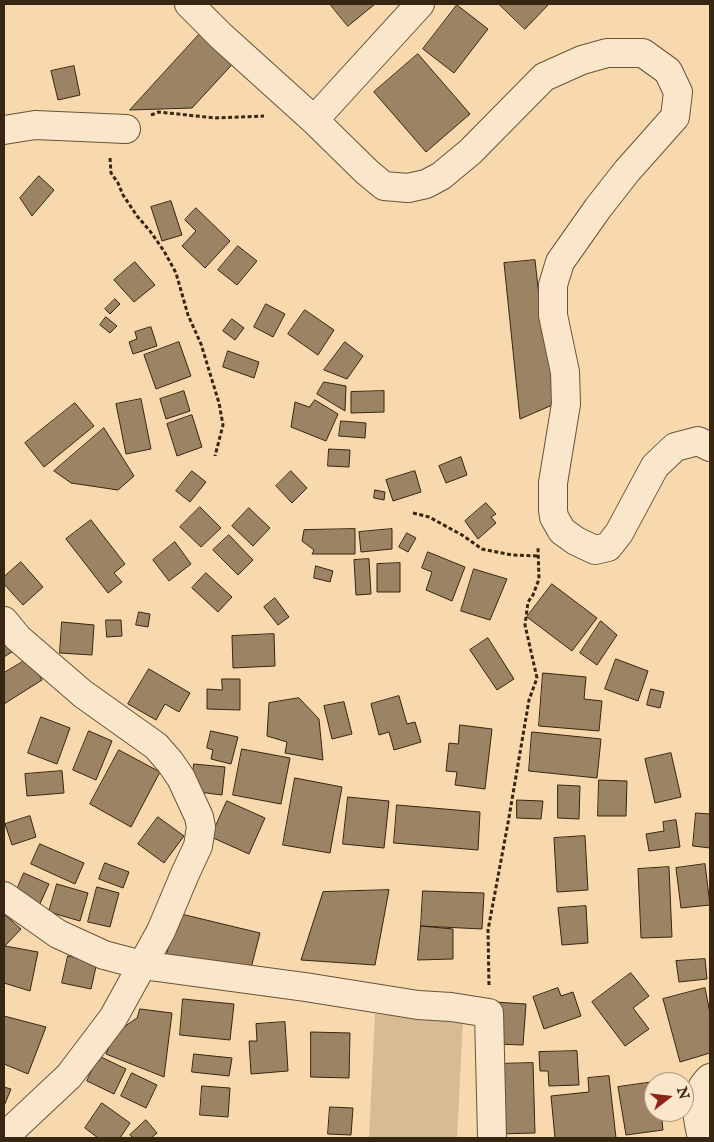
<!DOCTYPE html>
<html>
<head>
<meta charset="utf-8">
<style>
  body { margin:0 }
  #map { position:relative; width:714px; height:1142px; overflow:hidden; background:#f8d9ae; font-family:"IM FELL English",serif }
  canvas { display:block }
  .frame { position:absolute; inset:0; border:5px solid #362612; pointer-events:none }
  .north { position:absolute; left:644px; top:1072px; width:50px; height:50px; box-sizing:border-box; background:#fae6ca; border:1px solid #ac9980; border-radius:50%; rotate:74deg; font-size:14px; font-weight:700; line-height:20px; text-align:center; color:#362612 }
  .north::after { content:''; display:block; margin:auto; width:18px; height:22px; background:#8f2418; clip-path:polygon(50% 0,100% 100%,50% 72%,0 100%) }
</style>
</head>
<body>
<div id="map">
<canvas width="714" height="1142"></canvas>
<div class="frame"></div>
<div class="north">N</div>
</div>
<script>
const ctx = document.querySelector('canvas').getContext('2d');
ctx.lineJoin = 'round';
function fillPath(path, color) {
  ctx.fillStyle = color;
  ctx.fill(path, 'evenodd');
}
function stroke(path, color, width, dash) {
  ctx.strokeStyle = color;
  ctx.lineWidth = width;
  ctx.lineCap = dash ? 'butt' : 'round';
  ctx.setLineDash(dash || []);
  ctx.stroke(path);
}
fillPath(new Path2D(`
  M375,1014L463,1019L457,1138H369Z`), '#d7bb93');
const building = new Path2D(`
  M330,4H375L348,26Z
  M499,4H549L525,29Z
  M457,5L488,29L454,73L423,49Z
  M206,27L239,57L192,108L130,110Z
  M418,54L470,114L426,152L374,92Z
  M74,66L80,95L58,100L51,71Z
  M39,176L54,190L32,216L20,198Z
  M171,201L182,235L162,241L151,207Z
  M196,208L230,241L205,268L182,246L196,231L185,220Z
  M238,246L257,261L237,285L218,270Z
  M535,260L540,306L557,403L520,419L504,263Z
  M135,262L155,285L134,302L114,280Z
  M115,299L120,304L110,314L105,309Z
  M266,304L285,314L273,337L254,327Z
  M305,310L334,330L318,355L288,334Z
  M106,317L117,326L110,333L100,325Z
  M232,319L244,328L235,340L223,331Z
  M151,327L157,346L133,354L129,342L137,339L135,332Z
  M179,342L191,376L156,389L144,355Z
  M345,342L363,356L347,379L324,370Z
  M228,351L259,362L254,378L223,367Z
  M324,382L346,386L345,411L317,394Z
  M184,391L190,411L166,419L160,399Z
  M384,391V412L351,413V392Z
  M141,399L151,449L126,454L116,404Z
  M315,400L338,414L326,441L291,427L295,402L309,407Z
  M75,403L94,426L44,467L25,443Z
  M192,415L202,447L177,456L167,424Z
  M341,421L366,423L365,438L339,436Z
  M104,428L134,476L118,490L71,483L54,471Z
  M329,449L350,450L349,467L328,466Z
  M461,457L467,475L446,483L439,466Z
  M192,471L206,482L190,502L176,491Z
  M291,471L307,488L292,503L276,486Z
  M415,471L421,492L393,501L386,480Z
  M375,490L385,492L384,500L374,498Z
  M486,503L496,514L491,517L496,523L478,539L465,521Z
  M200,507L221,528L201,547L180,527Z
  M249,508L270,528L253,546L232,526Z
  M91,520L125,564L114,573L122,582L108,593L66,539Z
  M355,529V554H312L314,550L302,541L304,530Z
  M392,529V549L361,552L359,532Z
  M407,533L416,538L408,552L399,547Z
  M229,535L253,560L238,575L213,550Z
  M175,542L191,564L169,581L153,560Z
  M428,552L465,567L452,601L426,590L432,572L422,568Z
  M369,559L371,594L356,595L354,560Z
  M21,562L43,587L23,605L4,584V577Z
  M400,563V592H377V564Z
  M316,566L333,571L330,582L314,578Z
  M474,569L507,579L490,620L461,611Z
  M206,573L232,597L218,612L192,588Z
  M552,584L597,618L572,651L527,617Z
  M275,598L289,617L278,625L264,607Z
  M139,612L150,614L148,627L136,625Z
  M106,620H121L122,636L107,637Z
  M601,621L617,635L597,665L580,653Z
  M62,622L94,625L92,655L60,653Z
  M4,624L18,648L4,657Z
  M274,634L275,666L233,668L232,636Z
  M488,638L514,679L497,690L470,650Z
  M29,658L42,680L4,704V673Z
  M616,659L648,671L638,701L605,689Z
  M149,669L190,693L179,712L165,704L156,720L128,704Z
  M543,673L586,677L584,699L602,701L599,731L539,726Z
  M222,679H240V710L207,709V689L222,690Z
  M651,689L664,692L660,708L647,705Z
  M399,696L407,724L415,722L421,742L394,750L389,732L379,735L371,704Z
  M299,698L319,719L323,760L285,753L287,742L267,736L269,703Z
  M344,702L352,734L332,739L324,706Z
  M41,717L70,728L57,764L28,753Z
  M460,725L492,729L485,789L455,785L457,772L446,771L449,743L458,744Z
  M89,731L112,741L96,780L73,770Z
  M211,731L238,737L231,764L211,759L213,750L207,748Z
  M532,732L601,739L597,778L529,771Z
  M242,749L290,758L281,804L233,795Z
  M119,750L160,772L131,827L90,804Z
  M671,753L681,797L655,803L645,759Z
  M194,764L225,767L222,795L191,791Z
  M62,771L64,793L27,796L25,774Z
  M295,778L342,787L330,853L283,845Z
  M599,780L627,781L626,816H598Z
  M558,785L580,786L579,819L558,818Z
  M348,797L389,801L384,848L343,844Z
  M517,800L543,801L541,819L517,818Z
  M227,801L265,818L249,854L211,837Z
  M397,805L480,812L478,850L394,843Z
  M696,813L710,814V848L693,846Z
  M30,816L36,837L12,845L5,824Z
  M158,817L184,836L164,863L138,844Z
  M676,820L680,847L649,851L646,834L664,831L663,822Z
  M585,836L588,890L557,892L554,838Z
  M40,844L84,863L75,884L31,864Z
  M105,863L129,872L123,888L99,879Z
  M705,864L710,905L681,908L676,868Z
  M669,867L672,937L641,938L638,869Z
  M24,873L49,884L38,908L14,897Z
  M57,884L88,893L80,921L49,912Z
  M97,887L119,893L110,927L88,922Z
  M389,890L375,965L301,960L323,892Z
  M423,891L484,893L482,929L421,926Z
  M586,906L588,943L562,945L558,908Z
  M177,913L260,933L249,976L167,955Z
  M4,914L21,929L4,947Z
  M421,926L453,929V959L418,960Z
  M5,946L38,952L30,991L4,983V951Z
  M68,956L97,962L91,989L62,983Z
  M705,959L707,979L679,982L676,961Z
  M631,973L649,996L633,1008L649,1029L625,1046L592,1002Z
  M558,988L561,996L573,992L581,1016L544,1029L533,997Z
  M705,988L710,1013V1053L680,1062L663,999Z
  M183,999L234,1004L230,1040L180,1035Z
  M494,1002L526,1004L523,1045L495,1044Z
  M140,1009L172,1013L164,1077L106,1054L115,1033L137,1018Z
  M4,1016L46,1027L28,1074L4,1064Z
  M285,1022L288,1071L251,1074L249,1041H257L256,1024Z
  M311,1032L350,1033L349,1078L311,1077Z
  M577,1051L579,1085L549,1086L548,1071H540L539,1052Z
  M194,1054L232,1058L229,1076L192,1072Z
  M99,1056L126,1069L114,1094L87,1081Z
  M533,1063L535,1133L498,1134L495,1064Z
  M132,1073L157,1085L146,1108L121,1096Z
  M609,1076L616,1138H555L551,1096L589,1092L588,1078Z
  M654,1082V1112H661L663,1130L626,1135L618,1087Z
  M202,1086L230,1088L228,1117L200,1115Z
  M4,1087L11,1089L4,1106Z
  M102,1103L130,1123L120,1138H98L85,1128Z
  M330,1107L353,1108L351,1135L328,1134Z
  M146,1120L157,1133L151,1138H133L130,1135Z`);
fillPath(building, '#9b8363');
stroke(building, '#362612', 1);
const minor = new Path2D(`
  M189,4L221,36L314,120L367,172L384,186L408,188L426,184L441,176L470,152L544,77L582,60L607,53H643L668,71L678,92L675,117L627,171L598,208L560,262L553,285V315L565,372L566,404L553,483V510L554,517L562,531L576,541L595,550L608,547L619,533L655,466L675,447L698,441L710,447
  M314,120L420,4
  M4,130L35,125L126,129
  M4,621L18,638L83,694L156,746L170,762L181,778L199,817L201,827L198,846L185,874L161,931L113,1018L69,1076L4,1137
  M4,896L58,934L104,955L142,965L305,987L418,1005L451,1007L489,1013L492,1138
  M702,1138C697,1116 691,1096 710,1078`);
stroke(minor, '#665339', 30);
stroke(new Path2D(`
  M151,115L159,112L215,118L264,116
  M110,158L111,173L118,183L123,195L137,216L150,231L164,251L176,273L188,315L201,344L219,403L223,425L215,456
  M413,513L429,517L462,535L482,549L512,555L537,556
  M489,985L488,930L508,823L529,700L537,678L525,625L528,602L533,595L539,579L538,548`), '#362612', 3, [4, 2.5]);
stroke(minor, '#fae6ca', 28);
</script>
</body>
</html>
